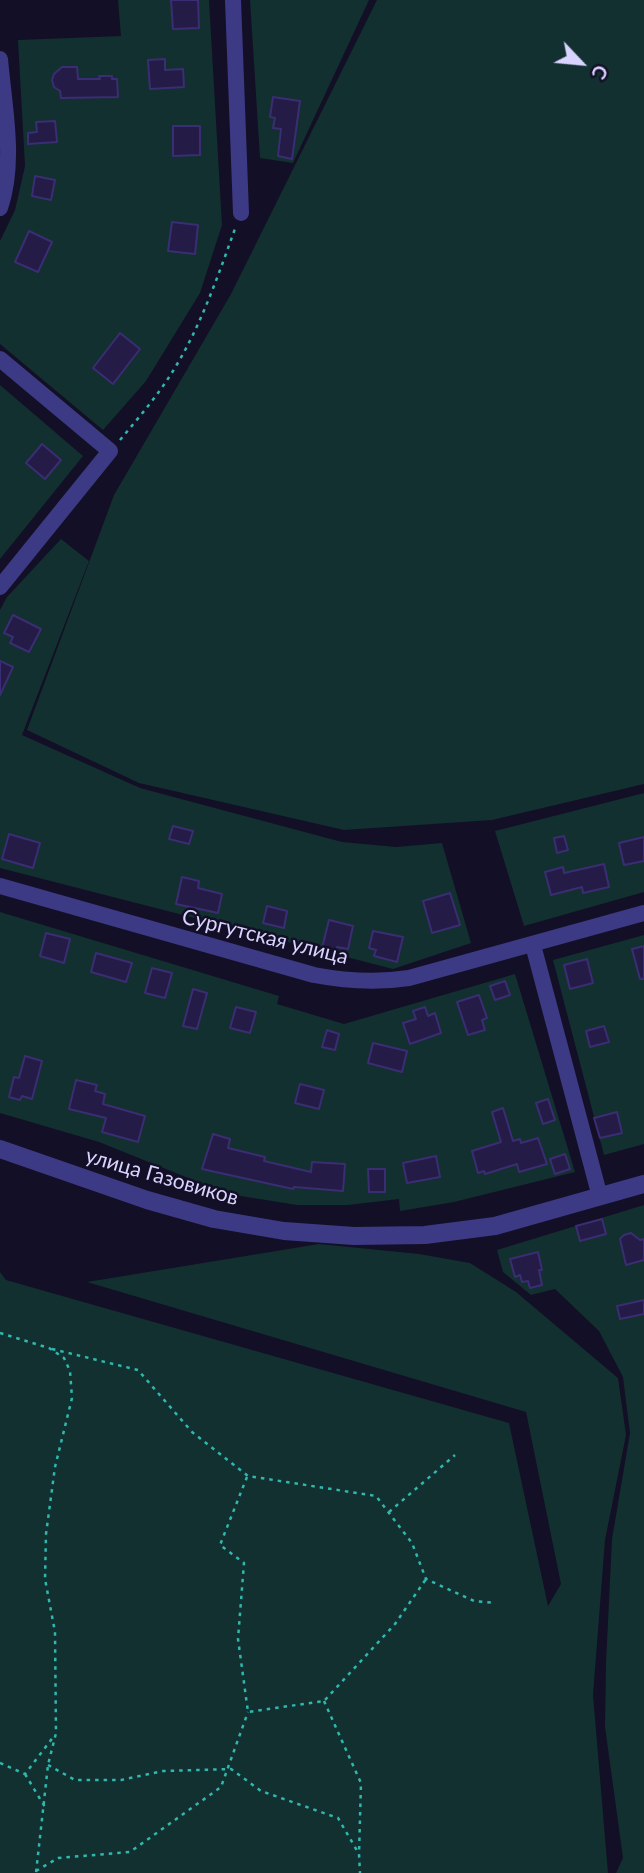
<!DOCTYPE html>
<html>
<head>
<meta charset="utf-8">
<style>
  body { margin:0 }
  #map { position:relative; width:644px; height:1873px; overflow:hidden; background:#130f26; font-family:Lato,sans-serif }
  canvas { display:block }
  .north { position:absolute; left:546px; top:28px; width:70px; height:70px; -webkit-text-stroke:5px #130f26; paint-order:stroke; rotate:116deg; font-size:19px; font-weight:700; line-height:28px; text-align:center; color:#d9d4ff }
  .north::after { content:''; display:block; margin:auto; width:24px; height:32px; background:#d9d4ff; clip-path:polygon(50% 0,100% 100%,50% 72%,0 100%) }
</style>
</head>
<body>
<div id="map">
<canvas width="644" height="1873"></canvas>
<div class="north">С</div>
</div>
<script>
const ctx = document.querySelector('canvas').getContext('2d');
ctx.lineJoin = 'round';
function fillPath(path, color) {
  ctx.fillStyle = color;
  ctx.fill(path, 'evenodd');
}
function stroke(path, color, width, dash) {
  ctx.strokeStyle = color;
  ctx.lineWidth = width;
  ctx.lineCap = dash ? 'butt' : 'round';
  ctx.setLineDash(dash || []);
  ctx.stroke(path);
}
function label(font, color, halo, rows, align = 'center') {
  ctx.font = font + ' Lato,sans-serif';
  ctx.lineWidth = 5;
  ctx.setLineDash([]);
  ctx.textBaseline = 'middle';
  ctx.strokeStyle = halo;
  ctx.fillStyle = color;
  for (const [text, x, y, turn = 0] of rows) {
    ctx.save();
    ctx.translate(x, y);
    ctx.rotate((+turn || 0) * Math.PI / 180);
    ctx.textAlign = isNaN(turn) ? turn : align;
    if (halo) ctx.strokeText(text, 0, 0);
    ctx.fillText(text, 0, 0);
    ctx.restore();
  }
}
fillPath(new Path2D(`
  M118,0H209L222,225L200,293L146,381L103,430L0,344V241L15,210L25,166L18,40L121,36Z
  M250,0H369L293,163L260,158Z
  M377,0H644V784L492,820L344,830L139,783L27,730L114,495L231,294Z
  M0,385L83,456L0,559Z
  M61,539L89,561L22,735L140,788L342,842L396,847L442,843L471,943L393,969L0,868V610L7,597Z
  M644,793V892L524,926L495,831Z
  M0,912L279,996L277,1004L344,1024L515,974L575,1172L454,1202L400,1211L399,1199L348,1205H297L228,1194L99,1142L0,1113Z
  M644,935V1144L604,1155L553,960Z
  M644,1205V1873H616L623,1858L605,1727L606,1663L612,1539L630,1433L623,1377L599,1331L555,1289L531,1295L503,1272L497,1250Z
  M319,1244L419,1254L470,1263L516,1292L618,1378L626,1435L605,1540L593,1695L608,1873H0V1272L6,1280L509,1423L548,1606L561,1584L526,1412L87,1282Z`), '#12302f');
const building = new Path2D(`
  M171,0H198L199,28L173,29Z
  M165,59V70L183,69L184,87L150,89L148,60Z
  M62,67H77L78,79H100L99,76H112V79H117L118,97L61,98L60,91L54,87L52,80L54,74Z
  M273,97L300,101L292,159L278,156L281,129L273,128L275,118L270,117Z
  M55,121L57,142L28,144V133L37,132L36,122Z
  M173,126H200V155L173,156Z
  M35,176L55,180L51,200L32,196Z
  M172,222L198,225L195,254L168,251Z
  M29,231L52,242L38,272L15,262Z
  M120,333L140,349L113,384L93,368Z
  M42,444L61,460L45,479L26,463Z
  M13,615L41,629L29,652L10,643L13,637L4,633Z
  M0,661L13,667L0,695Z
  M173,826L193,831L189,844L169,839Z
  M9,834L40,843L33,868L2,859Z
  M564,836L568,850L557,853L554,838Z
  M644,837V861L624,865L619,843Z
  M604,864L609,887L583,893L582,887L551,895L545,872L563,867L564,873Z
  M182,877L199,881L198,888L222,894L218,913L176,904Z
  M450,893L460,925L432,933L423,901Z
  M267,906L287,911L284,928L263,923Z
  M329,920L353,926L348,949L337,947L336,951L322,948Z
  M373,931L403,937L397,962L374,956L376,950L369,948Z
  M46,933L70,939L64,963L40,956Z
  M644,946V979H640L632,949Z
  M96,953L132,963L126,982L91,972Z
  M587,959L593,983L570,989L564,965Z
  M152,968L172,973L165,998L145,993Z
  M505,981L510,995L495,1000L490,986Z
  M193,989L207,993L197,1029L183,1026Z
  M479,995L487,1018L482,1020L485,1030L468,1035L457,1002Z
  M236,1007L256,1012L250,1033L230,1028Z
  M425,1007L428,1016L435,1013L441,1033L410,1044L403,1023L416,1019L413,1011Z
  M604,1026L609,1042L590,1047L586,1031Z
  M327,1030L339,1034L335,1050L322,1047Z
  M373,1043L407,1051L402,1072L368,1063Z
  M25,1056L42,1061L32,1099L22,1096L20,1100L9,1097L14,1077L19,1078Z
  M76,1080L97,1085L95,1091L105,1094L103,1104L145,1116L138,1142L102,1132L106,1118L69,1109Z
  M300,1084L324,1090L319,1109L295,1103Z
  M548,1099L555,1120L543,1124L536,1103Z
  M503,1108L513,1141L520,1139L521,1143L538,1138L547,1164L519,1172L517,1164L485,1174L484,1171L478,1173L472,1151L501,1142L492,1112Z
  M617,1112L622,1133L600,1138L594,1118Z
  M213,1134L230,1139L228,1148L265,1157L264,1161L311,1172L312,1162L345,1164L343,1191L294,1187L293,1189L202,1169Z
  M565,1154L570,1169L555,1174L550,1159Z
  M436,1156L440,1177L407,1183L403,1163Z
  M368,1169H385V1192H369Z
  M602,1219L606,1234L580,1241L576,1226Z
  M631,1233L640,1240L644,1239V1260L626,1265L620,1239L624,1235Z
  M538,1252L542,1270H539L542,1285L530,1288L528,1281L522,1282L520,1275L515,1277L510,1259Z
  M644,1300V1314L620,1319L617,1306Z`);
fillPath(building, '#241b47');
stroke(building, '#3b2d73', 2);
stroke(new Path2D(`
  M120,440C140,416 160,393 176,366C202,323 219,273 236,226
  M0,1333L49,1348L64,1358L70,1371L72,1398L55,1467L46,1534L45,1579L55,1632L56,1733L48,1765L36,1873
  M52,1349L138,1370L192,1432L248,1476L376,1496L412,1543L426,1579L474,1601L495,1603
  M247,1477L220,1545L244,1563L238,1639L248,1712L324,1701L395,1624L426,1579
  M389,1512L455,1455
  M324,1701L361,1783L359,1854
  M0,1763L25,1774L54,1736
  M48,1765L75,1780H121L163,1771L231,1769L261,1791L338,1818L359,1854L360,1873
  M25,1774L45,1807
  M36,1871L58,1858L130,1852L221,1787L248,1712`), '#2fb8b0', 2.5, [3.5, 5]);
stroke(new Path2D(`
  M233,0L241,213
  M0,59C4,107 16,161 0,208
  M0,359L110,451L0,587
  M0,886L314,975C346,981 376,983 409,978L644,913
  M533,945L600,1197`), '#3d3a85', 16);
stroke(new Path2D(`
  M0,1149L147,1200L214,1219L284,1231L354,1236L425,1235L495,1226L644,1184`), '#3d3a85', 18);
label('21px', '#d9d4ff', '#130f26', [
  ["Сургутская улица",265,937,14],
  ["улица Газовиков",162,1177,16]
]);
</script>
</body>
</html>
